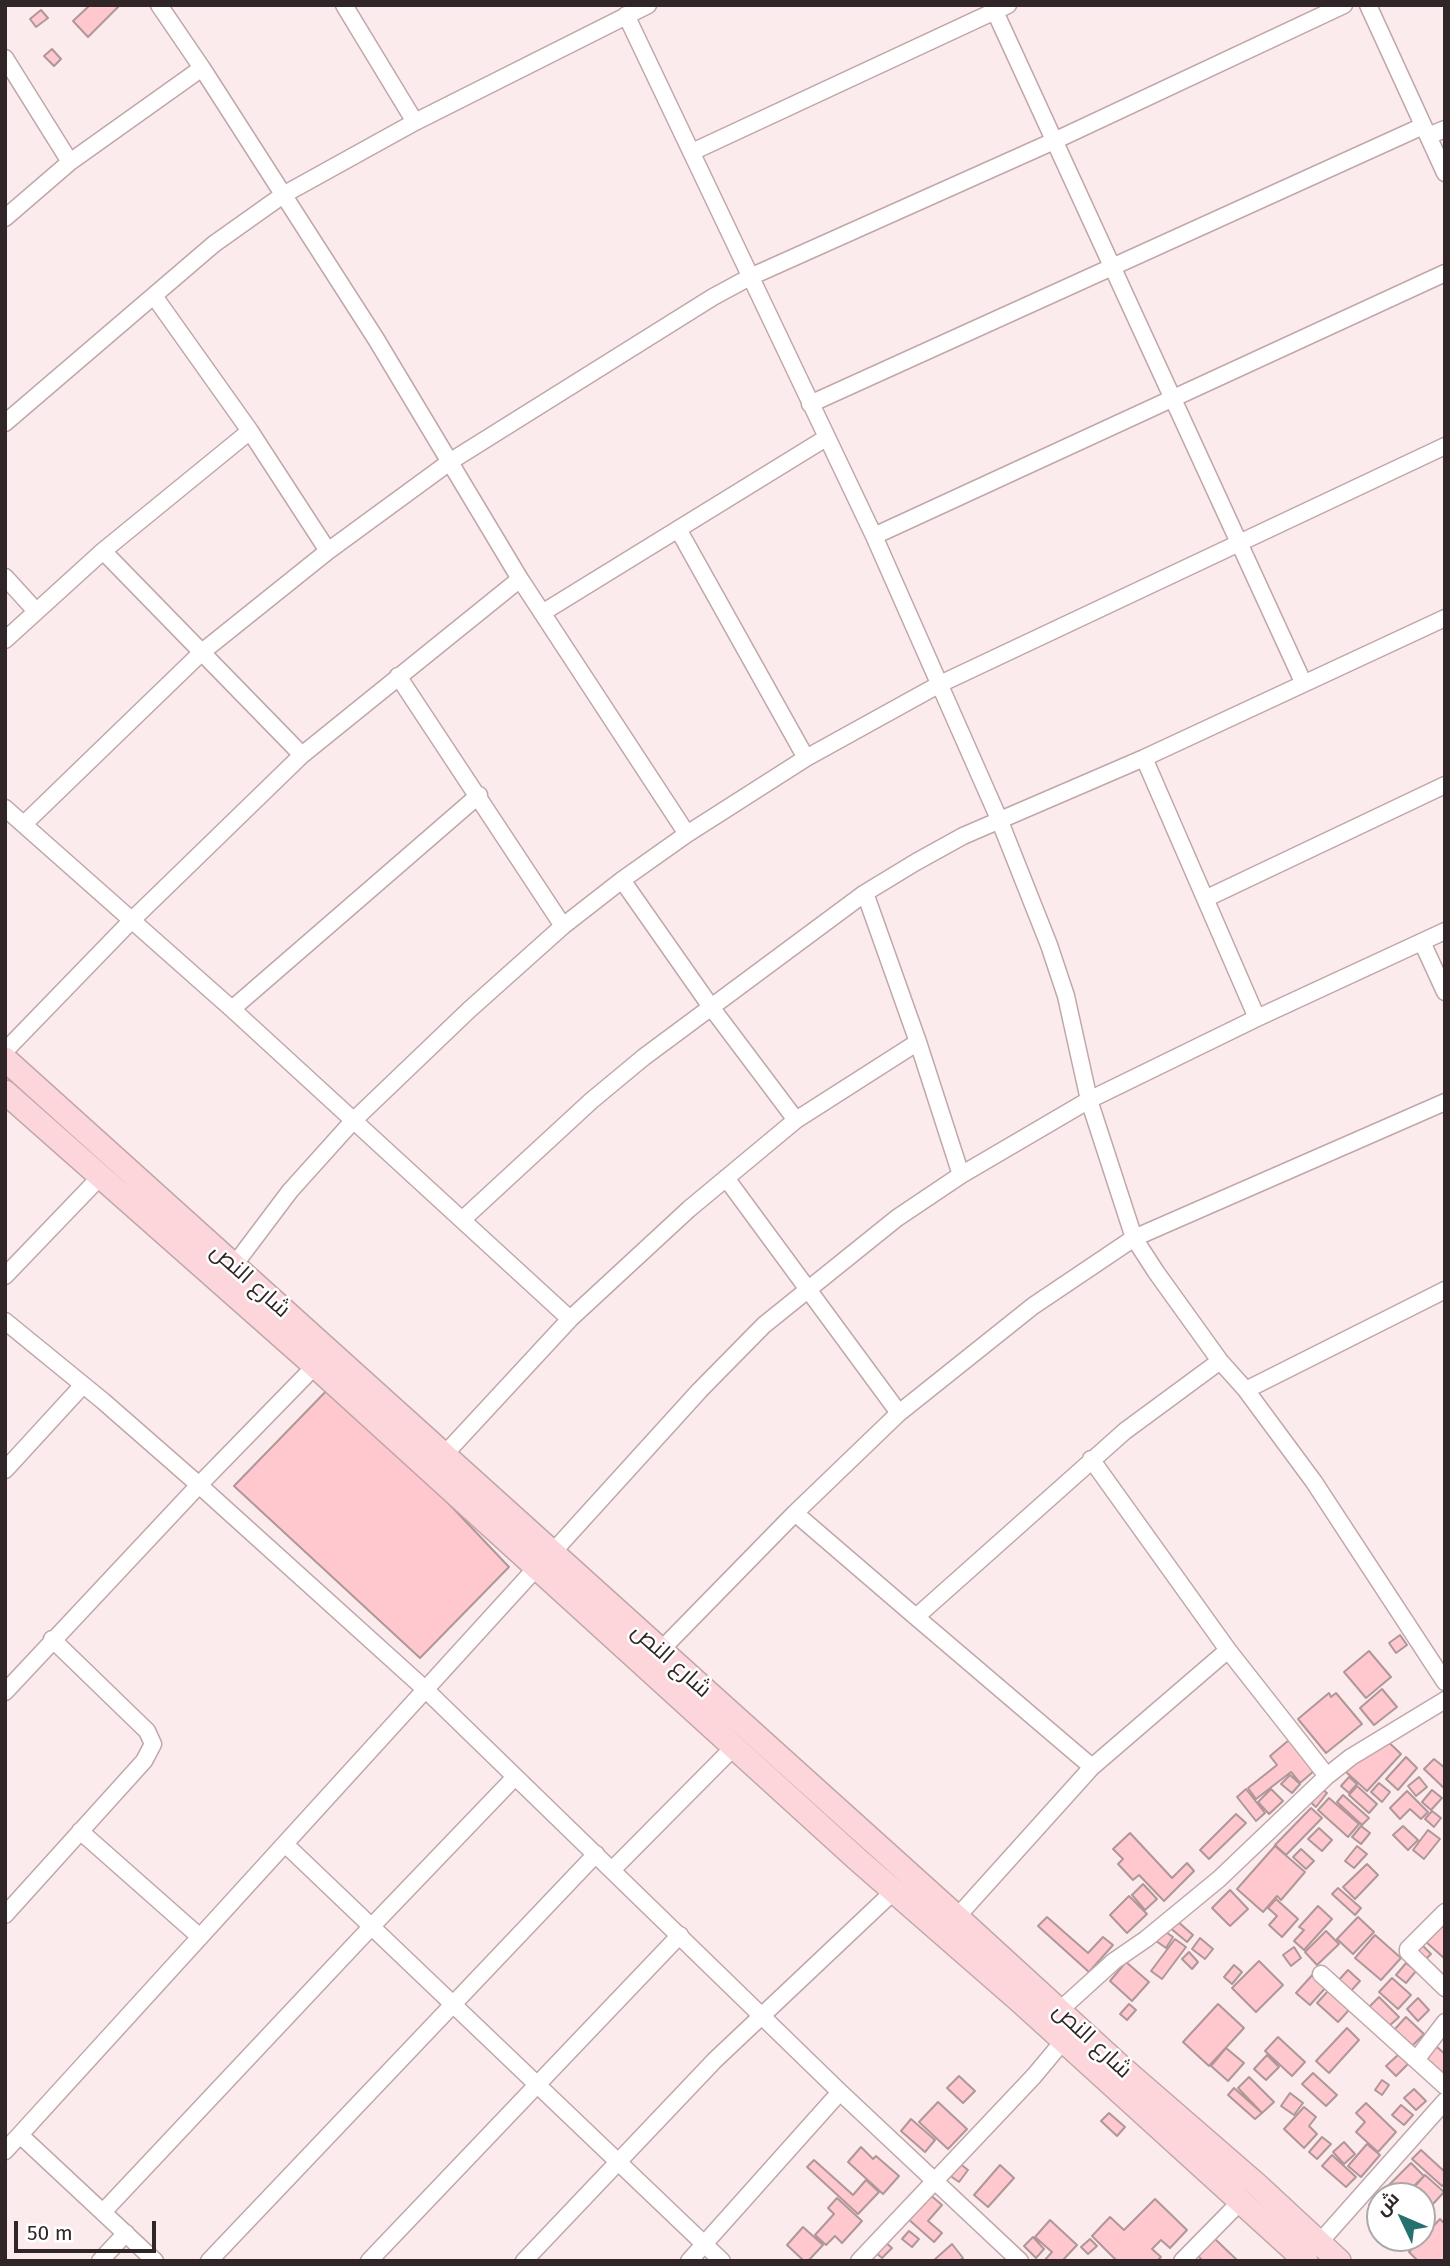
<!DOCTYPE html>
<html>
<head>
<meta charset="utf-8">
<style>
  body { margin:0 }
  #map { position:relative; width:1450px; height:2266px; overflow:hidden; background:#fcebed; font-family:"Fira Sans",Cairo,sans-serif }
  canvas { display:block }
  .frame { position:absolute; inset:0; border:7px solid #302627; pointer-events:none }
  .north { position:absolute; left:1366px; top:2182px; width:70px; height:70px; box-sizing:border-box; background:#fff; border:2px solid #aca8a9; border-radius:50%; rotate:314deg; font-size:19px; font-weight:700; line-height:28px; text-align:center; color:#302627 }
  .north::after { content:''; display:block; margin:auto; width:24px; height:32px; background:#26706e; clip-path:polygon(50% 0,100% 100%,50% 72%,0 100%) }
  .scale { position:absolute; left:14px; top:2221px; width:142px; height:32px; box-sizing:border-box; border:4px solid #302627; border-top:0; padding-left:9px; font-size:21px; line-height:24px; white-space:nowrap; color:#302627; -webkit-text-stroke:5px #fff; paint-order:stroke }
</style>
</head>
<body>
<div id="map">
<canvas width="1450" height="2266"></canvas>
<div class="frame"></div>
<div class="north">ش</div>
<div class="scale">50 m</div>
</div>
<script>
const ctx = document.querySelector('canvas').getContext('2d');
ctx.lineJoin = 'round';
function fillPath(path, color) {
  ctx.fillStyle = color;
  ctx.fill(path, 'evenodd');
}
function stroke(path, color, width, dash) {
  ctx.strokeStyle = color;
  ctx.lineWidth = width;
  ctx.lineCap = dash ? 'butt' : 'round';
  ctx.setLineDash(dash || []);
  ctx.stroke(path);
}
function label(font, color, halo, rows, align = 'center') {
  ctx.font = font + ' "Fira Sans",Cairo,sans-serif';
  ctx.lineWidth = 5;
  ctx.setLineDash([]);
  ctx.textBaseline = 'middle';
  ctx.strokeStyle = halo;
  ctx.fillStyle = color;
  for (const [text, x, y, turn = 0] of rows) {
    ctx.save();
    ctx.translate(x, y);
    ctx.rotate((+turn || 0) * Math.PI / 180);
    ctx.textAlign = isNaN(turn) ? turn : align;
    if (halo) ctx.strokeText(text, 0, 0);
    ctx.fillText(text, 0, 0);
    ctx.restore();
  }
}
const building = new Path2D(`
  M90,5H120L88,37L73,21Z
  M41,10L48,18L36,27L30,19Z
  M52,49L61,59L54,66L44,56Z
  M334,1383L509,1567L420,1658L234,1486Z
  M1400,1635L1407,1645L1396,1653L1389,1643Z
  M1369,1651L1391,1677L1366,1698L1344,1672Z
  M1382,1689L1397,1707L1374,1725L1360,1708Z
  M1329,1693L1331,1697L1336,1693L1362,1724L1326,1753L1298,1719Z
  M1381,1735L1401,1754L1367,1791L1346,1772Z
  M1289,1740L1314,1771L1300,1783L1291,1772L1256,1799L1248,1788L1277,1765L1270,1756Z
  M1406,1757L1417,1768L1398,1790L1386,1779Z
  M1434,1759L1445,1768V1789L1424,1769Z
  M1290,1775L1300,1784L1292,1793L1281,1784Z
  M1349,1777L1357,1784L1349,1793L1341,1786Z
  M1419,1777L1427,1787L1416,1796L1408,1786Z
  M1379,1783L1390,1792L1382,1802L1371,1792Z
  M1318,1786L1327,1793L1316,1807L1307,1799Z
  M1357,1786L1377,1804L1369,1813L1349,1795Z
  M1246,1789L1265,1813L1256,1821L1237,1797Z
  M1271,1789L1283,1801L1269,1814L1258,1802Z
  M1432,1790L1442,1798L1431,1810L1422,1802Z
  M1407,1791L1428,1812L1421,1819L1410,1809L1400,1819L1390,1808Z
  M1343,1795L1369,1818L1362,1825L1337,1802Z
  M1329,1798L1359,1824L1348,1837L1318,1810Z
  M1311,1808L1322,1818L1286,1855L1275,1845Z
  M1432,1811L1441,1818L1434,1827L1425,1819Z
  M1236,1814L1246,1823L1209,1859L1200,1850Z
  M1361,1826L1370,1833L1361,1844L1352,1837Z
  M1403,1826L1418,1840L1408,1850L1393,1835Z
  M1319,1828L1332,1840L1322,1851L1308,1839Z
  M1428,1830L1440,1839L1424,1859L1413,1850Z
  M1130,1833L1172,1878L1187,1863L1194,1871L1164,1901L1139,1875L1133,1880L1118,1864L1123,1859L1113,1849Z
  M1275,1846L1305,1872L1281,1900L1277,1896L1263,1912L1237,1889Z
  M1357,1846L1367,1854L1354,1868L1345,1861Z
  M1301,1849L1314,1861L1306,1869L1293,1857Z
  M1367,1864L1378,1875L1355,1899L1343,1887Z
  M1143,1884L1157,1899L1145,1910L1132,1895Z
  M1338,1888L1361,1908L1355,1915L1332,1894Z
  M1230,1890L1248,1909L1230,1926L1212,1908Z
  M1129,1896L1147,1914L1127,1933L1110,1915Z
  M1276,1899L1298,1919L1282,1937L1269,1925L1277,1916L1268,1908Z
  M1318,1906L1332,1919L1304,1950L1294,1941L1304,1930L1299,1927Z
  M1047,1917L1088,1953L1103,1937L1113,1945L1089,1972L1038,1926Z
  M1358,1917L1374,1932L1353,1954L1337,1939Z
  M1176,1920L1193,1935L1187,1942L1169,1927Z
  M1440,1924L1445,1928V1959L1425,1941Z
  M1163,1930L1173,1937L1166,1948L1156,1941Z
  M1326,1931L1339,1944L1317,1965L1305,1952Z
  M1375,1935L1401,1958L1381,1980L1355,1958Z
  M1200,1938L1213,1949L1205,1959L1192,1949Z
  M1175,1939L1186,1947L1162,1979L1151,1971Z
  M1420,1943L1431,1954L1423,1962L1412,1951Z
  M1294,1947L1301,1958L1291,1966L1283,1955Z
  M1189,1952L1198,1962L1192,1969L1182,1959Z
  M1259,1961L1283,1985L1256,2012L1232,1988Z
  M1126,1962L1149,1982L1132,2001L1110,1981Z
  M1406,1963L1416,1971L1406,1983L1396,1975Z
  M1234,1965L1242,1972L1232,1984L1224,1977Z
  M1348,1970L1360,1981L1349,1993L1337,1982Z
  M1315,1972L1329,1984L1310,2005L1296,1993Z
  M1392,1978L1411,1995L1398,2009L1379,1992Z
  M1328,1991L1349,2010L1338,2022L1317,2003Z
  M1379,1997L1399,2017L1387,2028L1368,2008Z
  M1418,1998L1429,2010L1418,2021L1407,2009Z
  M1129,2004L1136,2010L1127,2020L1120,2014Z
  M1218,2004L1244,2028L1209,2066L1183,2042Z
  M1406,2017L1424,2034L1412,2046L1394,2030Z
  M1347,2028L1359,2040L1329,2073L1316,2061Z
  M1278,2037L1305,2062L1292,2076L1265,2051Z
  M1430,2041L1445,2054V2077L1418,2055Z
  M1226,2048L1244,2063L1228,2081L1211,2066Z
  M1399,2054L1408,2064L1396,2076L1386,2066Z
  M1267,2055L1279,2067L1266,2080L1254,2069Z
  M1313,2073L1337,2095L1326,2106L1302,2084Z
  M959,2076L975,2091L963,2103L947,2088Z
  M1249,2077L1274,2102L1262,2113L1238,2088Z
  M1382,2080L1389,2085L1382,2095L1375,2090Z
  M1234,2088L1262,2113L1255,2119L1228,2095Z
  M1414,2089L1426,2101L1416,2110L1404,2098Z
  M1290,2093L1303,2103L1294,2115L1281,2106Z
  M938,2102L967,2129L948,2149L919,2122Z
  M1366,2103L1396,2132L1378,2152L1356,2132L1365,2122L1356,2113Z
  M1401,2105L1413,2115L1404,2125L1392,2115Z
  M1304,2107L1316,2117L1309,2126L1317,2134L1304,2148L1284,2129Z
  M1109,2113L1125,2127L1117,2136L1101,2121Z
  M911,2119L935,2140L925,2152L901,2131Z
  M1322,2137L1331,2144L1317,2159L1309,2152Z
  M1344,2142L1355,2154L1344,2164L1333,2152Z
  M1367,2144L1380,2155L1361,2177L1348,2166Z
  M861,2147L873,2159L876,2156L899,2176L883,2194L848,2162Z
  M1421,2150L1445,2172V2183L1442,2186L1412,2159Z
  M1332,2155L1356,2177L1346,2187L1322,2166Z
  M814,2160L853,2195L866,2180L879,2192L858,2214L807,2167Z
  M959,2163L968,2170L959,2182L949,2175Z
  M1411,2163L1424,2176L1404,2196H1380V2216L1369,2205Z
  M1000,2165L1014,2178L988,2207L974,2195Z
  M1425,2175L1444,2192L1422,2216V2196H1406Z
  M928,2193L942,2205L928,2221L942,2233L934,2242L907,2218Z
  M837,2198L862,2221L842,2243L835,2236L826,2245L815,2235L834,2214L828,2208Z
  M1155,2199L1187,2230L1170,2248L1161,2240L1152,2249L1161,2257L1157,2261H1117L1092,2236L1110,2217L1124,2230Z
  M1440,2219L1445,2224V2261H1418L1409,2252Z
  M1050,2220L1077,2245L1062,2261H1044L1052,2252L1035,2237Z
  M803,2227L823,2245L808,2261H804L787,2245Z
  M909,2231L919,2239L912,2247L902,2239Z
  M1033,2237L1044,2249L1036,2258L1024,2246Z
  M1214,2238L1238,2261H1203L1198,2256Z
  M1090,2239L1097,2246L1088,2254L1081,2247Z
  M885,2242L892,2248L882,2258L875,2252Z
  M952,2244L963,2258L959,2261H933Z`);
fillPath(building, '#ffc8ce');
stroke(building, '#af9699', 2);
const street = new Path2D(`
  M159,5L202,68L376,339L520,579L687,834
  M344,5L415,122
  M992,5L1303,682
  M1368,5L1445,173
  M626,15L874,536L999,819L1049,945L1066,996L1089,1100L1134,1238L1156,1272L1220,1361L1246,1390L1314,1482L1445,1682
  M5,58L70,162
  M1428,136L1445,129
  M692,152L1008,5
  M5,218L70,162L202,68
  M154,296L250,431L328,551
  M810,404L1423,126
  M5,423L214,244L283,195L415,122L648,5
  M678,529L806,758
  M874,536L1445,273
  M103,551L302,755
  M5,577L36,611
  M542,613L826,438
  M5,640L103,551L250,431
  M398,676L563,926
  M1144,758L1257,1018
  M5,808L232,1009L570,1319
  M24,824L202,652L328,551L451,461L713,297L750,277L1054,141L1344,5
  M622,880L711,1007L796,1120
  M865,893L918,1042L961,1175
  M1207,898L1445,785
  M1422,942L1445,992
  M232,1009L479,795
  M5,1051L131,921L302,755L520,579
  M726,1178L899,1413
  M462,1220L591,1101L644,1057L865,893L916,862L963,836L1144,758L1445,618
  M229,1272L290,1191L353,1121L469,1010L563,926L622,880L687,834L806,758L940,684L1445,446
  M5,1276L101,1176
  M5,1321L103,1401L199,1485L426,1690L840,2092L1020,2261
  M1246,1390L1445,1290
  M444,1455L570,1319L689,1209L796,1120L918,1042
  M1091,1459L1228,1650L1327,1776
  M5,1470L83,1385
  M795,1513L916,1617L1125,1431L1220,1361
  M552,1553L700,1390L764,1325L897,1218L961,1175L1089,1100L1257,1018L1445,931
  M916,1617L1092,1767
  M660,1651L795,1513L899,1413L1033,1306L1134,1238L1445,1102
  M5,1692L199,1485L315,1366
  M80,1831L200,1937
  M285,1844L722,2261
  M612,1870L734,1747
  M1445,1912L1408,1949V1952L1445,1988
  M5,1915L144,1761L153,1744L147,1731L52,1639
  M957,1917L1092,1767L1228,1650
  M1321,1974L1445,2086
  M1060,2010L1114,1961L1146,1939L1219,1879L1327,1776L1351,1757L1445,1700
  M1416,2060L1445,2022
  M20,2135L155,2261
  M5,2151L537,1567
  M103,2212L372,1926L515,1777
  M1319,2243L1445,2101
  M100,2261L126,2233
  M209,2261L596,1854
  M369,2261L680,1935
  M524,2261L715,2060L894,1891
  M689,2261L840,2092
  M859,2261L1034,2076L1069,2034
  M1182,2261L1241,2201`);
const secondary = new Path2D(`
  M5,1059L957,1917L1121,2067L1257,2185L1339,2261
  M5,1092L315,1366L857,1859L1021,2002L1306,2261`);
stroke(street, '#c0a7a9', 19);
stroke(secondary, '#c0a7a9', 26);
stroke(street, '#fff', 16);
stroke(secondary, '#fdd6dc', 23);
label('23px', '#302627', '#fff', [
  ["شارع النص",250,1281,42],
  ["شارع النص",671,1661,42],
  ["شارع النص",1092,2041,43]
]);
</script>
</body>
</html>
